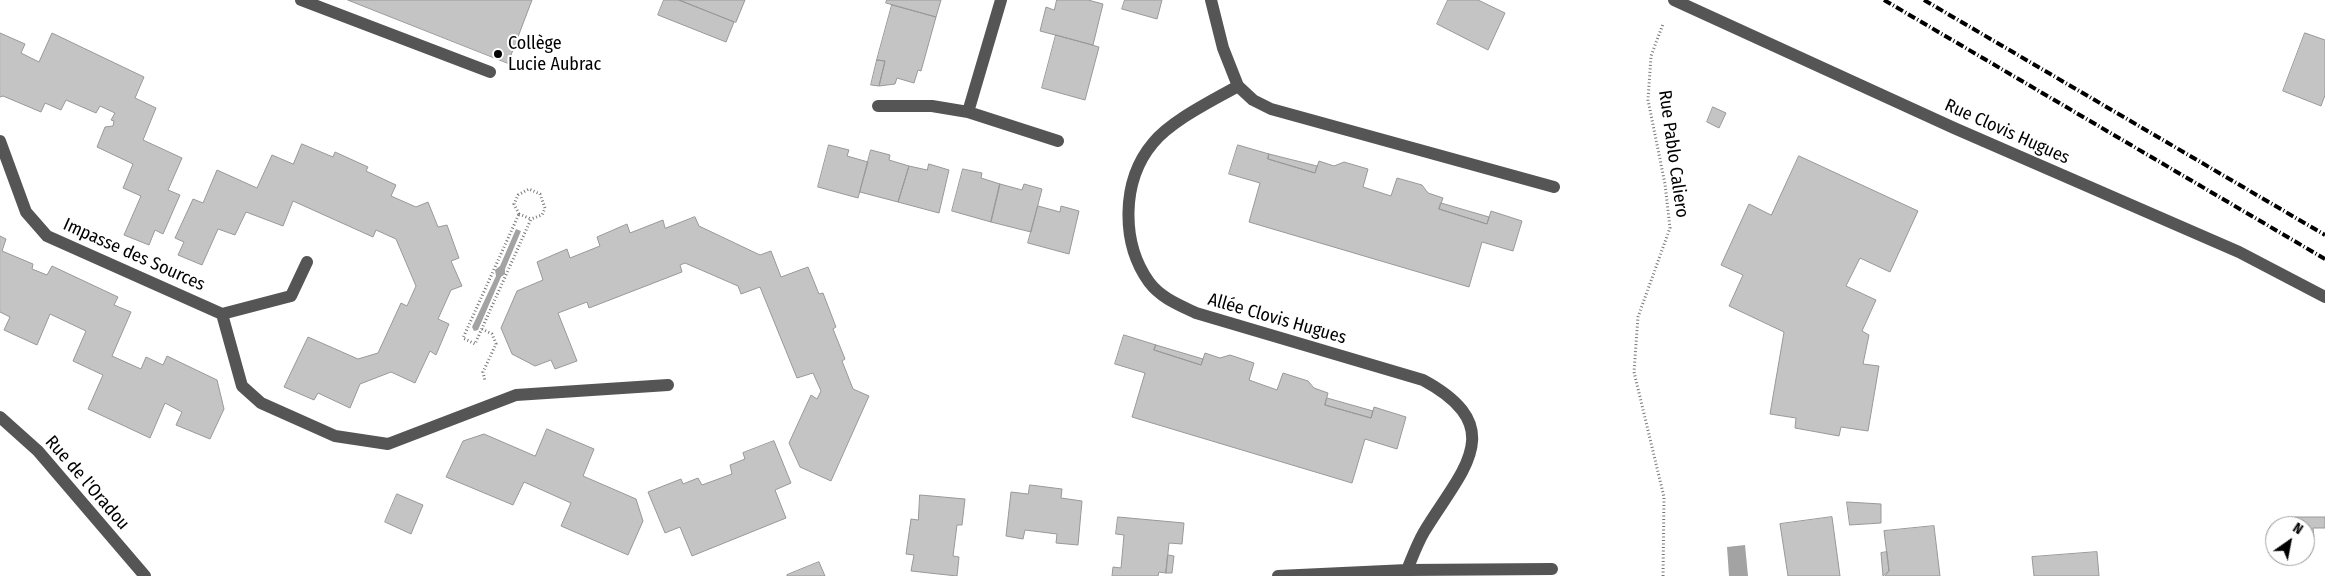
<!DOCTYPE html>
<html>
<head>
<meta charset="utf-8">
<style>
  body { margin:0 }
  #map { position:relative; width:2325px; height:576px; overflow:hidden; background:#fff; font-family:"Fira Sans Condensed",sans-serif }
  canvas { display:block }
  .north { position:absolute; left:2265px; top:516px; width:50px; height:50px; box-sizing:border-box; background:#fff; border:1px solid #999; border-radius:50%; rotate:33deg; font-size:14px; font-weight:700; line-height:20px; text-align:center; color:#000 }
  .north::after { content:''; display:block; margin:auto; width:18px; height:22px; background:#000; clip-path:polygon(50% 0,100% 100%,50% 72%,0 100%) }
</style>
</head>
<body>
<div id="map">
<canvas width="2325" height="576"></canvas>
<div class="north">N</div>
</div>
<script>
const ctx = document.querySelector('canvas').getContext('2d');
ctx.lineJoin = 'round';
function fillPath(path, color) {
  ctx.fillStyle = color;
  ctx.fill(path, 'evenodd');
}
function stroke(path, color, width, dash) {
  ctx.strokeStyle = color;
  ctx.lineWidth = width;
  ctx.lineCap = dash ? 'butt' : 'round';
  ctx.setLineDash(dash || []);
  ctx.stroke(path);
}
function label(font, color, halo, rows, align = 'center') {
  ctx.font = font + ' "Fira Sans Condensed",sans-serif';
  ctx.lineWidth = 4;
  ctx.setLineDash([]);
  ctx.textBaseline = 'middle';
  ctx.strokeStyle = halo;
  ctx.fillStyle = color;
  for (const [text, x, y, turn = 0] of rows) {
    ctx.save();
    ctx.translate(x, y);
    ctx.rotate((+turn || 0) * Math.PI / 180);
    ctx.textAlign = isNaN(turn) ? turn : align;
    if (halo) ctx.strokeText(text, 0, 0);
    ctx.fillText(text, 0, 0);
    ctx.restore();
  }
}
fillPath(new Path2D(`
  M516,229L521,231L505,269V274L501,277L478,330L474,331L472,327L496,276L495,270L500,266Z
  M1745,545L1748,576H1729L1727,547Z`), '#a3a3a3');
const building = new Path2D(`
  M348,0H532L508,63Z
  M664,0H679L734,22L726,42L658,15Z
  M679,0H745L736,22Z
  M887,0H941L936,17L886,3Z
  M1057,0H1088L1103,4L1093,45L1040,31L1046,7L1054,10Z
  M1125,0H1162L1157,19L1122,9Z
  M1448,0H1478L1505,13L1488,50L1437,24Z
  M892,5L936,17L921,71L918,70L914,83L897,78L895,84L879,86L885,61L877,60Z
  M0,33L25,44L21,53L39,62L52,33L144,77L135,98L156,108L143,140L182,158L168,190L180,195L163,234L155,230L149,245L124,235L141,196L123,188L133,164L97,147L105,127L113,126L114,121L111,120L115,113L100,106L96,113L66,100L61,110L45,103L41,112L3,96L0,97Z
  M2305,33L2325,40V95L2321,106L2283,91Z
  M1056,35L1099,47L1085,100L1042,88Z
  M877,60L885,61L879,86L871,85Z
  M1713,107L1726,113L1719,128L1707,122Z
  M302,144L333,157L335,152L368,167L366,171L396,185L391,196L416,207L428,202L438,227L447,225L459,258L451,261L462,286L451,290L438,319L449,324L436,355L430,351L415,383L391,372L360,384L350,408L318,393L314,400L284,387L308,337L358,359L378,353L401,303L407,306L416,286L396,239L376,230L373,237L293,201L283,226L246,212L235,235L218,229L202,265L178,255L184,242L175,238L193,199L203,203L217,170L257,188L272,155L293,164Z
  M829,145L849,150L847,156L868,162L858,198L818,187Z
  M1238,145L1269,154L1268,159L1315,173L1319,161L1334,166L1344,162L1368,169L1363,187L1391,196L1397,178L1422,185L1428,193L1443,198L1439,209L1487,224L1491,211L1522,221L1513,251L1482,242L1469,287L1249,222L1260,183L1229,174Z
  M871,150L890,155L889,160L909,166L898,202L860,192Z
  M1269,154L1317,166L1315,173L1268,159Z
  M1799,156L1918,211L1890,272L1860,258L1846,286L1876,300L1862,331L1869,335L1863,364L1879,366L1868,431L1841,427L1839,436L1795,428L1796,418L1770,414L1784,332L1729,306L1743,275L1721,265L1749,204L1771,215Z
  M929,164L949,170L939,213L898,202L909,166L927,170Z
  M963,169L982,173L981,178L1000,184L991,222L952,211Z
  M1000,184L1022,190L1024,184L1042,189L1031,232L991,222Z
  M1441,203L1489,217L1487,224L1439,209Z
  M1038,206L1060,212L1061,206L1079,211L1069,254L1028,243Z
  M695,217L699,226L760,255L771,251L781,277L808,267L819,294L823,293L836,327L833,329L845,359L842,361L853,389L869,396L831,481L800,467L789,443L811,395L817,399L821,391L813,373L797,378L760,287L741,294L738,286L685,263L680,265L682,272L589,308L587,302L558,313L577,361L555,369L551,360L535,366L512,354L501,328L517,291L543,280L537,262L567,249L570,258L600,246L597,237L627,224L630,233L663,220L665,228Z
  M0,236L6,239L2,251L33,264L32,269L47,275L52,266L118,297L114,305L131,312L112,356L141,369L146,357L163,365L167,356L217,380L224,409L210,439L176,425L182,412L165,403L150,438L88,409L103,375L73,361L86,331L50,314L37,345L4,330L10,317L0,312Z
  M1124,335L1156,345L1154,350L1201,365L1205,353L1220,358L1230,355L1254,363L1249,380L1277,390L1283,373L1308,381L1314,388L1328,393L1325,405L1371,418L1374,407L1406,417L1397,449L1365,439L1352,483L1132,417L1145,373L1115,364Z
  M1156,345L1203,359L1201,365L1154,350Z
  M1327,398L1373,411L1371,418L1325,405Z
  M547,429L594,449L583,476L636,499L643,521L628,555L561,526L571,503L524,482L513,505L446,477L463,441L484,434L535,456Z
  M774,441L791,483L775,490L786,518L692,556L680,527L665,533L648,492L681,479L683,484L698,478L702,485L732,474L730,465L745,459L743,453Z
  M1030,485L1062,489L1061,498L1082,501L1078,545L1056,543L1057,534L1025,530L1023,539L1006,536L1011,492L1028,494Z
  M397,494L423,505L411,534L385,522Z
  M920,495L965,499L962,525H957L953,556L959,557L957,576L911,571L914,555L906,554L911,519L918,520Z
  M1847,502L1881,504V523L1850,525Z
  M1118,517L1184,523L1182,544L1169,543L1166,573L1159,572L1158,576H1112L1113,567L1121,568L1124,535L1116,534Z
  M1832,517L1840,576H1788L1780,524Z
  M2295,517H2325V528H2313L2314,537H2305V526H2295Z
  M1934,526L1940,576H1885L1889,571L1884,531Z
  M1887,552L1889,571L1883,576L1881,553Z
  M2097,552L2099,576H2034L2032,557Z
  M1168,555L1174,556L1172,573H1166Z
  M819,562L825,576H787V575Z`);
fillPath(building, '#c4c4c4');
stroke(building, '#999', 1);
stroke(new Path2D(`
  M519,214L531,219L475,344L463,338Z
  M519,214L514,204L518,195L529,189L540,194L545,208L542,215L531,219
  M482,329L492,334L496,344L483,372L485,381
  M1663,576L1664,497L1634,372L1638,317L1670,228L1665,184L1648,100L1651,56L1663,24`), '#777', 3, [1, 2.5]);
stroke(new Path2D(`
  M301,0L490,72
  M1211,0L1223,48L1238,86C1212,101 1172,120 1153,143C1121,181 1121,243 1149,282C1161,298 1179,305 1196,313L1423,380C1512,428 1460,472 1424,532C1417,544 1412,558 1407,570
  M1674,0L1954,128L2239,252L2325,297
  M1238,86L1253,100L1271,109L1554,187
  M878,106H932L968,112L1058,141
  M968,112L1001,0
  M0,141L26,212L47,236L222,314L242,386L261,403L335,436L388,444L516,395L668,385
  M222,314L291,296L307,262
  M0,417L38,451L145,576
  M1278,576L1407,570L1552,569`), '#555', 12);
stroke(new Path2D(`
  M1884,0L2325,259
  M1924,0L2325,235`), '#000', 4, [8, 2.5, 1, 2.5]);
for (const [x, y, r, color] of [
  [498,54,5,"#000"]
]) {
  const dot = new Path2D();
  dot.arc(x, y, r, 0, 2 * Math.PI);
  ctx.fillStyle = color;
  ctx.fill(dot);
  stroke(dot, '#fff', 2);
}
label('18px', '#000', '#fff', [
  ["Collège",508,44],
  ["Lucie Aubrac",508,65]
], 'left');
label('18px', '#000', '#fff', [
  ["Rue Clovis Hugues",2007,132,24],
  ["Rue Pablo Caliero",1673,154,82],
  ["Impasse des Sources",134,255,24],
  ["Allée Clovis Hugues",1277,319,16],
  ["Rue de l'Oradou",87,483,49]
]);
</script>
</body>
</html>
